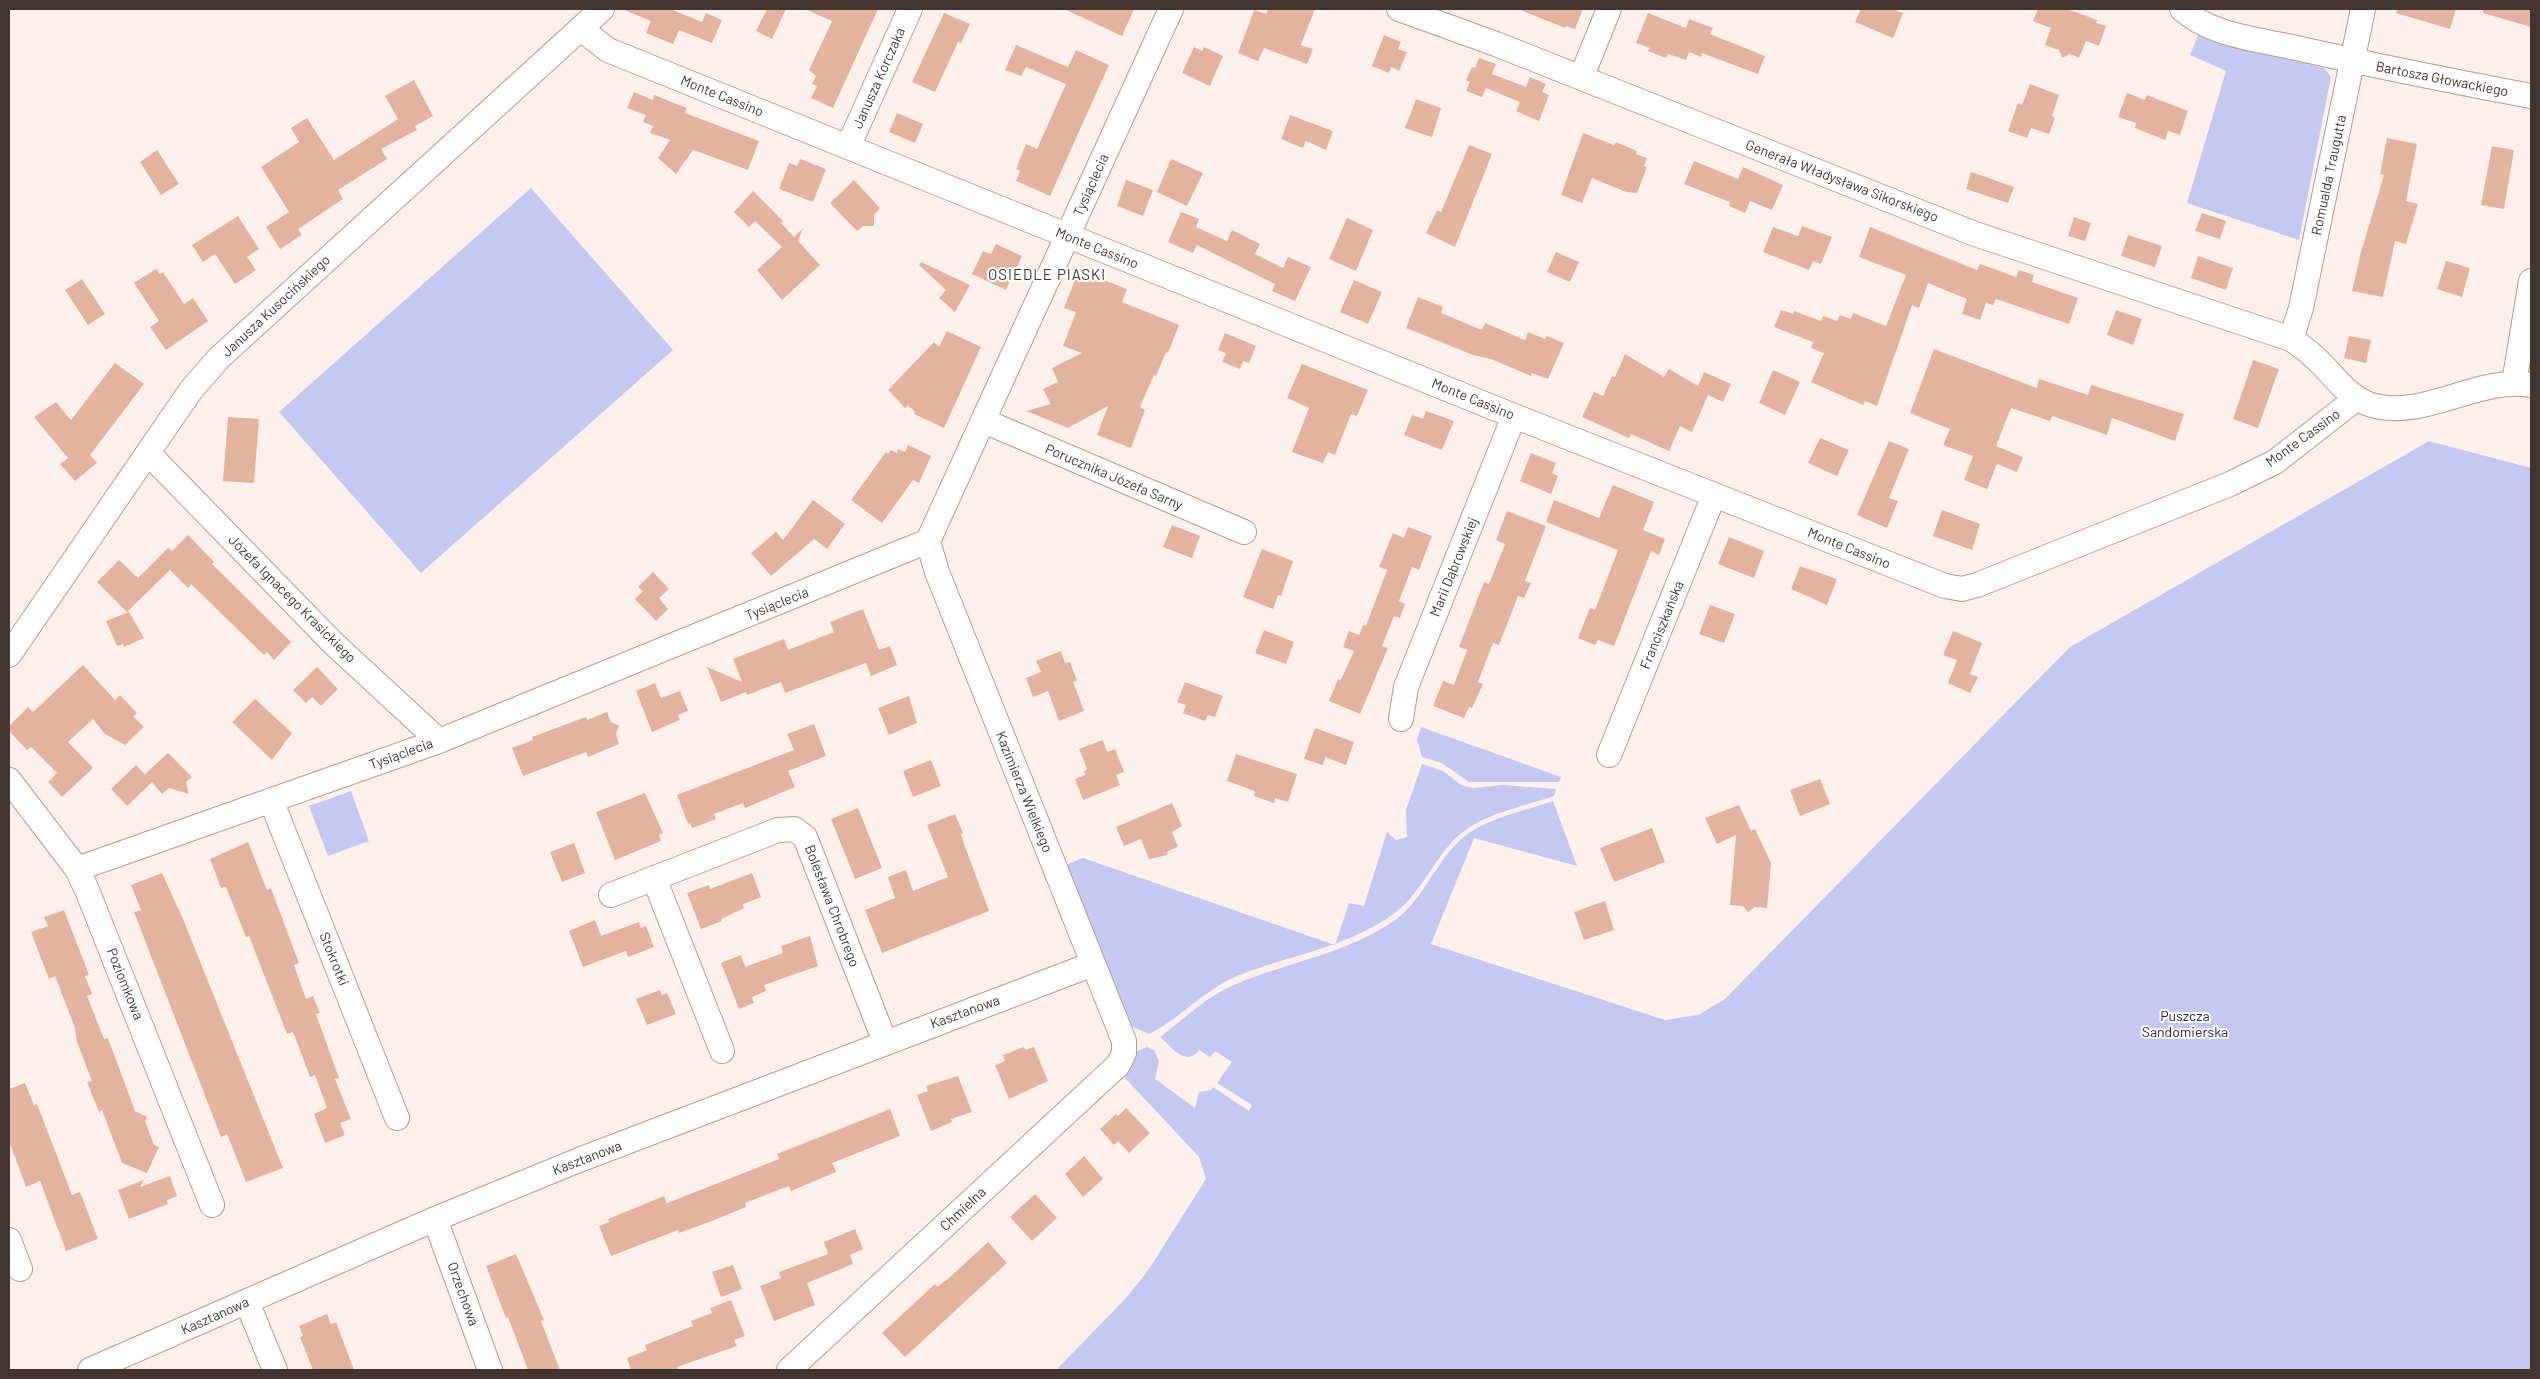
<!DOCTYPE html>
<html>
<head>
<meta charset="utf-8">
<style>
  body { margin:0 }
  #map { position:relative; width:2540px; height:1379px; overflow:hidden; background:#fef0eb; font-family:Barlow,sans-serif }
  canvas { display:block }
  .frame { position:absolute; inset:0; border:10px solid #423530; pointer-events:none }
</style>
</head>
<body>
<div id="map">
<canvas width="2540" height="1379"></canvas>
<div class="frame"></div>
</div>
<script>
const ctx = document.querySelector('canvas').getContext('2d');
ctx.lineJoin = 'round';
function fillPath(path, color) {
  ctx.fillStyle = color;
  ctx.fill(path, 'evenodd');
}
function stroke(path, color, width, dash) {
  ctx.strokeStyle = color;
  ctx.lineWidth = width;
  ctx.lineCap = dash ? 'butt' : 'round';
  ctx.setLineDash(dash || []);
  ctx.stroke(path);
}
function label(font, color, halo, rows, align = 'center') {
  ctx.font = font + ' Barlow,sans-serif';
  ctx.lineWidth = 4;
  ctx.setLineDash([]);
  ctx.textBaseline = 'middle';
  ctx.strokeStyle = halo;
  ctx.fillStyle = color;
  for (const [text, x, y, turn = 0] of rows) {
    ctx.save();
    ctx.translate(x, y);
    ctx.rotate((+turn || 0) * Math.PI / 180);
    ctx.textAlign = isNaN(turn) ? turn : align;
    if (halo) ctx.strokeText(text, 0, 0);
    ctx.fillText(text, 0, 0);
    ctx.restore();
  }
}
fillPath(new Path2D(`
  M2199,33L2235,46L2324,68L2331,77L2299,240L2187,203L2226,71L2190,55Z
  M531,188L673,350L421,573L279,412Z
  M2429,441L2531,468V1370H1056L1126,1298L1147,1272L1206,1179L1199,1157L1126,1079L1123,1073L1137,1051L1147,1047L1154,1050L1159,1061L1155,1079L1195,1108L1199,1092L1211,1090L1213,1087L1249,1111L1252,1105L1217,1083L1232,1062L1215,1051L1210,1057L1199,1050C1186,1068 1171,1046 1160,1037C1183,1020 1207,996 1234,985C1287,962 1347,954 1395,920C1425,898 1437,858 1465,836C1490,817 1525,811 1553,801L1577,866L1474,838L1431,944L1665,1020L1698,1015L1725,999L2070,647Z
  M1421,727L1561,777L1559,782H1469L1442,763L1422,757L1417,740Z
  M1422,764L1443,771L1461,785L1473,788L1503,785L1556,789L1554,796C1520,808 1477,814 1452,842C1431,865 1418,897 1392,915C1345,948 1289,955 1237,976C1204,990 1181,1018 1149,1034L1129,1025L1063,866L1083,858L1335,945L1349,903L1364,906L1387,832L1396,840L1407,837L1406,810Z
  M351,791L369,841L328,856L309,806Z`), '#c5c8f1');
fillPath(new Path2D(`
  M622,9H670L702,22L706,13L722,20L712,43L679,30L673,44L646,33L651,21Z
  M767,9H786L772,39L756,31Z
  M805,9H878L833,108L811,98L817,86L812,84L816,76L809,70L832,21Z
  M1064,9H1134L1122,36Z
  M1268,9H1315L1301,45L1313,49L1307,64L1264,48L1258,61L1238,53L1254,10L1266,14Z
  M1518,9H1583L1575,29L1566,26L1565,28Z
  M1861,9H1892L1903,13L1893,38L1855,22Z
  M2038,9H2067L2097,20L2096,23L2106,26L2099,46L2086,41L2079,58L2070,54L2062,58L2059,50L2045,45L2051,28L2033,21Z
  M2397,9H2456L2450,29L2396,13Z
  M2483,9H2531V27L2483,13Z
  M944,13L970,24L961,43L958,42L935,92L912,82Z
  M1648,13L1686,28L1689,19L1713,28L1710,34L1765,56L1758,74L1702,53L1701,57L1689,52L1686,60L1668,54L1666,58L1648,51L1650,48L1636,43Z
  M1384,35L1401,42L1398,49L1407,52L1399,71L1391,67L1389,73L1372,66Z
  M1016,45L1068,67L1076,50L1109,65L1050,196L1016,181L1020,171L1016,169L1026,144L1037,149L1066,84L1026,67L1021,76L1005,70Z
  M1194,47L1202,51L1204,47L1223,56L1210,86L1182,73Z
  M1479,58L1496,64L1492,74L1526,87L1530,77L1546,84L1542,92L1549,95L1539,121L1516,111L1520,102L1486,88L1482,97L1466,91L1470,82L1466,80L1472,67L1475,68Z
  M414,80L433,116L415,126L417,130L381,149L387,159L338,190L343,199L298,229L302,235L280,249L266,227L289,212L261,167L299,142L291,128L307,118L334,160L398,119L385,96Z
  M2030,84L2059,95L2052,116L2055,118L2049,134L2031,128L2027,138L2008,131L2018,103L2022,105Z
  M634,92L653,100L654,95L687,108L685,113L759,141L748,170L693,150L676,174L658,158L670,140L650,133L653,126L643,122L646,115L627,108Z
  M2127,93L2145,100L2147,95L2188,111L2180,135L2168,131L2165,140L2135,128L2136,123L2118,117Z
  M1416,99L1441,108L1432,137L1405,128Z
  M897,113L923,124L915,143L889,132Z
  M1290,115L1333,131L1326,150L1306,141L1303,148L1281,139Z
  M1583,133L1614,145L1616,142L1637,151L1636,154L1647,158L1644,166L1647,167L1637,193L1626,192L1592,178L1582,203L1561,195Z
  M2387,138L2417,144L2406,201L2418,204L2406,244L2395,241L2383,297L2352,291L2361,252L2384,175L2380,174Z
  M1469,145L1492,154L1455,247L1426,233L1437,210L1441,212Z
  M2492,146L2514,150L2504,209L2481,205Z
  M157,150L179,184L161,195L140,162Z
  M800,159L826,169L813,202L779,189L789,163L797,166Z
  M1171,159L1203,173L1187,206L1157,192Z
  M1694,161L1738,179L1743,167L1783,185L1772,210L1750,201L1745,213L1729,206L1730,202L1684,184Z
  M1971,172L2014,187L2008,203L1966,189Z
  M854,180L880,208L874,215V226H863L857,231L830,203Z
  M1126,180L1153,190L1143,216L1117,206Z
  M753,191L783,221L781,223L794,237L803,228L798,241L820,265L782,300L757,270L782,247L755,221L749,227L734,212Z
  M1181,212L1199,219L1196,227L1227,241L1232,230L1260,244L1255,254L1283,268L1288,257L1311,267L1295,301L1272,291L1275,284L1197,245L1193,253L1168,242Z
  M2202,213L2226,221L2220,239L2195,231Z
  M238,216L259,249L247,257L256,270L235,284L215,254L203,262L192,245Z
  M2074,217L2091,223L2085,241L2068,236Z
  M1347,218L1373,230L1356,271L1329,259Z
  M1802,226L1832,237L1821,264L1813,261L1809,270L1763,252L1773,227L1798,236Z
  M1870,227L1977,270L1980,264L2016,277L2019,270L2034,275L2032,282L2078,298L2069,324L1996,299L1993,305L1986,303L1980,320L1962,314L1967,299L1928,283L1919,308L1912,305L1877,406L1865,401L1863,405L1811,382L1824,353L1811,348L1813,342L1774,327L1781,310L1793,314L1794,311L1821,321L1823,316L1837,321L1840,315L1851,319L1853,313L1886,326L1906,275L1859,257Z
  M2128,235L2162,246L2155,267L2121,256Z
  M996,244L1022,256L1006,290L972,274L983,251L991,254Z
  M1556,252L1579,262L1570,282L1547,272Z
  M2198,256L2233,268L2226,290L2191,278Z
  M2446,261L2470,268L2462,297L2437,289Z
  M921,262L970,285L955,312L939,298L946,290L919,265Z
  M156,269L160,274L163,272L184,304L193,298L208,321L166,350L150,327L159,321L134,283Z
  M1088,274L1127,289L1122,302L1179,325L1168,353L1166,352L1156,376L1154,375L1140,407L1145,410L1131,448L1097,435L1108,406L1068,428L1026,411L1051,404L1043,389L1058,382L1052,368L1082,353L1063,346L1076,312L1064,308L1075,280Z
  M82,279L105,314L88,325L65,290Z
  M1354,280L1382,292L1368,324L1340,312Z
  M1418,297L1443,307L1441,313L1482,330L1485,323L1525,340L1528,332L1545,339L1547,336L1564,343L1548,379L1532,373L1531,376L1491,359L1473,355L1406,328Z
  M2116,310L2142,319L2133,345L2107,335Z
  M947,331L981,347L944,428L914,414L915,412L908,405L905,408L888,390L934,342L939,347Z
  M1225,333L1256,346L1249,363L1243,361L1240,369L1222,362L1226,353L1218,350Z
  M2349,336L2371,340L2366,363L2344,358Z
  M1934,349L2037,388L2039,379L2088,395L2091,385L2184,414L2175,441L2112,418L2107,435L2052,416L2050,421L2011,408L1996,446L2023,457L2017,472L1997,464L1987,489L1964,480L1973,456L1943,445L1950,429L1910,413Z
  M1625,354L1664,377L1669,369L1698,386L1704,372L1731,384L1723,402L1708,395L1692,432L1680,426L1669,451L1631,434L1629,438L1582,417L1594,392L1603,396L1612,376L1615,377Z
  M2253,360L2279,369L2258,428L2233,419Z
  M115,363L144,384L90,455L97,463L75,481L60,464L68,458L34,417L56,402L71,420Z
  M1302,364L1368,390L1357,416L1351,414L1335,455L1328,452L1323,463L1292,452L1309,408L1287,398Z
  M1773,370L1800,382L1785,415L1759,403Z
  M1426,411L1454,421L1442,450L1404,435L1412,415L1423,419Z
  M228,417L259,419L254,483L223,481Z
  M1820,438L1849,450L1837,476L1808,463Z
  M1889,441L1909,449L1889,498L1898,501L1887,528L1857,515Z
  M908,445L931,456L919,483L913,480L882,523L851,500L886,452L888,454L891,450L897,453L898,449L905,452Z
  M1531,453L1556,463L1552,473L1558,476L1551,494L1520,481Z
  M1613,485L1654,502L1643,530L1665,539L1659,555L1651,551L1614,646L1598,640L1595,645L1578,638L1590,608L1595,610L1618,550L1546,522L1554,500L1599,518Z
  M813,500L845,524L827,549L814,539L771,576L751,553L776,532L783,540Z
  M1942,510L1980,524L1972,550L1933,536Z
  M1507,511L1546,526L1525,581L1531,583L1524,598L1518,596L1499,645L1493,643L1478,682L1483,684L1472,708L1469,707L1464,718L1433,706L1443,681L1454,685L1467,650L1459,647L1484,582L1489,584L1505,544L1496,540Z
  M1172,525L1200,536L1192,558L1163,547Z
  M1408,527L1432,536L1419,570L1412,567L1399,601L1405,604L1400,618L1394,616L1382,646L1388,648L1360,714L1329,701L1338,679L1341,680L1354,651L1343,647L1349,631L1359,635L1363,625L1366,626L1387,570L1379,567L1393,533L1404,538Z
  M188,535L214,562L212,564L291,642L274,660L267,652L264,655L191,584L188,588L170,570L127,612L97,582L119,560L138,578L168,548L172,551Z
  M1729,537L1764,551L1754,578L1718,564Z
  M1262,549L1293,561L1281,596L1278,595L1273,609L1243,597Z
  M1800,566L1837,579L1827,605L1791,589Z
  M653,572L669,589L659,598L668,609L656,621L635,599L643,591L638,587Z
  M1710,605L1735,614L1724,643L1699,634Z
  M863,609L879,650L890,646L897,665L871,676L866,663L785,693L781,682L747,695L746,692L721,702L707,667L742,682L733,659L784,639L788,650L834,632L830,622Z
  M129,612L144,638L124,647L123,644L117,646L106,621Z
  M1264,630L1294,642L1286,664L1255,653Z
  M1953,631L1982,643L1970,674L1978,677L1970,693L1948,683L1957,660L1943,655Z
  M1061,651L1065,663L1070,662L1077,681L1073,682L1084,711L1059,721L1048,691L1033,697L1026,678L1041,672L1036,661Z
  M83,665L115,700L120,695L137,713L133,716L144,727L125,745L105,734L93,719L68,742L93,768L62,797L48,782L57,773L31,747L27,750L9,731V726L28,707L33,712Z
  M317,667L338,689L321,706L312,697L306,703L293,690Z
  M1185,682L1223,696L1215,717L1208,715L1205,721L1183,713L1186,705L1177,702Z
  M655,683L661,698L680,691L688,711L678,715L680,720L652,732L636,691Z
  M909,696L917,723L889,735L878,708Z
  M255,699L292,733L272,760L232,722Z
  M607,712L611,722L619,726L616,734L619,744L588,757L586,752L523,776L512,748L533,740L532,737L586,717L587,720Z
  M814,724L826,756L788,771L795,787L745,808L743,803L714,814L716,819L692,828L690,823L688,824L677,795L794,750L787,734Z
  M1315,728L1354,742L1346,765L1325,757L1323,765L1304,759Z
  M1103,740L1107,752L1115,749L1124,772L1116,775L1120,785L1083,800L1075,779L1085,775L1084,771L1087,769L1079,749Z
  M168,753L192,777L186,782L189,794L169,788L162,794L145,774Z
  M1236,754L1297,774L1288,802L1275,798L1274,803L1254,796L1255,791L1227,781Z
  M931,760L941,786L913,797L903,771Z
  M136,765L152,782L127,806L111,789Z
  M1820,779L1830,804L1800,816L1790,790Z
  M645,793L663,833L659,835L661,841L615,860L596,812Z
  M1172,803L1182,826L1172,832L1178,847L1168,851L1167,855L1149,859L1141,839L1124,846L1116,827Z
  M1739,805L1751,831L1755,829L1771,863L1767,908L1755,907L1748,912L1743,906L1730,905L1736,835L1717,844L1705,818Z
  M858,808L882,868L855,879L831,819Z
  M955,814L963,833L961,834L964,844L989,911L882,953L865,910L895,898L888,877L906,870L913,891L948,877L927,825Z
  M1652,828L1665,862L1614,882L1600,848Z
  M248,842L267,890L271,888L299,963L294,965L306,999L313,996L320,1013L316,1014L339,1078L335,1079L351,1119L340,1123L345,1135L325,1143L314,1114L327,1108L315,1075L310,1077L293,1032L287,1034L249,936L246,937L226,887L221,888L210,859Z
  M574,843L585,873L562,882L550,852Z
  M162,873L183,919L283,1168L246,1182L227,1134L221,1137L134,912L141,910L131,885Z
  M752,873L761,897L743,904L744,908L721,919L722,921L701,929L687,893L709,885L710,889Z
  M1605,901L1614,930L1584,940L1574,912Z
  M64,910L89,975L85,976L92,994L87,996L104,1039L108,1038L135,1111L147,1117L145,1121L154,1145L159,1147L147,1173L122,1163L102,1110L99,1112L87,1082L92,1081L77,1042L75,1028L55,976L49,979L31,932L48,926L44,917Z
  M595,920L601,936L639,922L641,928L646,926L654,947L628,957L626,951L583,967L569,931Z
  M810,936L818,966L764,985L766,991L752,997L754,1003L739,1009L721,963L741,955L745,967L783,953L781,946Z
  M660,990L662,995L667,993L676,1014L647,1025L636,999Z
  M1024,1047L1025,1050L1034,1047L1048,1081L1009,1099L995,1065L1005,1061L1003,1055Z
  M958,1076L972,1112L951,1119L952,1122L931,1131L917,1095L928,1091L926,1086Z
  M25,1083L34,1105L37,1104L72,1195L80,1192L98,1239L66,1251L40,1181L26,1187L9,1141V1089Z
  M1126,1108L1150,1133L1129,1153L1118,1141L1114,1145L1100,1129L1116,1114L1118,1116Z
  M890,1109L900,1136L832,1163L836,1172L791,1191L789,1186L745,1203L746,1207L712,1221L679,1233L678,1230L611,1256L599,1226L609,1222L608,1219L664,1196L667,1203L749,1171L779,1159L777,1154Z
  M1084,1156L1103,1179L1083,1197L1065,1174Z
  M170,1176L177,1196L167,1200L168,1204L129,1219L118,1190L144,1180L140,1187Z
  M1035,1194L1057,1218L1032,1241L1010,1217Z
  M855,1229L863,1249L850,1255L853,1264L807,1283L815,1305L774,1321L760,1286L781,1278L779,1272L828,1254L824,1242Z
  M988,1242L1007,1263L905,1357L882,1333L935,1284L937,1287L950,1277Z
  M516,1254L544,1320L541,1321L560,1370H528L508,1317L506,1318L486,1266Z
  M733,1265L742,1289L721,1297L712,1272Z
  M731,1300L745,1336L734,1340L737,1346L677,1367L678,1370H631L627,1358L647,1350L645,1345L693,1326L691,1321L712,1313L710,1308Z
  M327,1314L331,1324L336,1322L354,1370H313L300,1337L303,1336L299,1326Z`), '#e3b3a0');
const minor = new Path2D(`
  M1399,9L1496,44L1975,234L2291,339C2298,344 2306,349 2312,355C2330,370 2344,394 2366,403C2418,424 2478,375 2531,385
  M2182,9C2210,35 2255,39 2292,47C2371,65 2451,81 2531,96
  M581,29L608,50L1514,416L1945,586L1962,589L1977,585L2230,484L2275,462L2357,398
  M1581,78L1609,9
  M848,147L910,9
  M2291,339L2301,308L2363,9
  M2514,383L2531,281
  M984,421L1244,532
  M148,453L333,643L439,741
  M9,655L191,390L219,358L602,9
  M1401,719L1406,687L1514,416
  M1609,755L1714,495
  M9,780L77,869L87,890L212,1205
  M271,800L397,1118
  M77,869L439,741L928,541L1171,9
  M654,878L722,1051
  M611,895L778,830L794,829L805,837L885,1042
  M435,1219L490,1370
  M9,1240L20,1269
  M247,1302L275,1370
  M90,1370L435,1219L579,1160L1093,964
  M789,1370L1118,1065L1124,1053V1041L937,572L928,541`);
stroke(minor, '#b8998d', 26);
stroke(minor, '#fff', 24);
label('14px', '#423530', '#fff', [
  ["Janusza Korczaka",879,78,-66],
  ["Bartosza Głowackiego",2442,79,11],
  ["Monte Cassino",722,96,22],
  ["Romualda Traugutta",2329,175,-78],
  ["Generała Władysława Sikorskiego",1842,181,21],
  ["Tysiąclecia",1091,185,-66],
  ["Monte Cassino",1097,248,22],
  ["Janusza Kusocińskiego",276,306,-43],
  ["Monte Cassino",1473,399,22],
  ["Monte Cassino",2303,438,-36],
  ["Porucznika Józefa Sarny",1114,477,23],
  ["Monte Cassino",1849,548,22],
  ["Marii Dąbrowskiej",1454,567,-68],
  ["Józefa Ignacego Krasickiego",292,599,45],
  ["Tysiąclecia",777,604,-22],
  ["Franciszkańska",1662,625,-68],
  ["Tysiąclecia",401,754,-20],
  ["Kazimierza Wielkiego",1024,792,68],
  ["Bolesława Chrobrego",832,906,69],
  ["Stokrotki",334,959,68],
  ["Poziomkowa",125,984,68],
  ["Kasztanowa",965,1012,-20],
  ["Kasztanowa",587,1158,-21],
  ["Chmielna",963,1209,-43],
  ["Orzechowa",463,1294,70],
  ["Kasztanowa",215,1316,-24]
]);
label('14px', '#252156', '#fff', [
  ["Puszcza",2185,1016],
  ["Sandomierska",2185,1032]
]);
ctx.letterSpacing = '1px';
label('15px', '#423530', '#fff', [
  ["OSIEDLE PIASKI",1047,275]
]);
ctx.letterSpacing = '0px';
</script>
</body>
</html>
